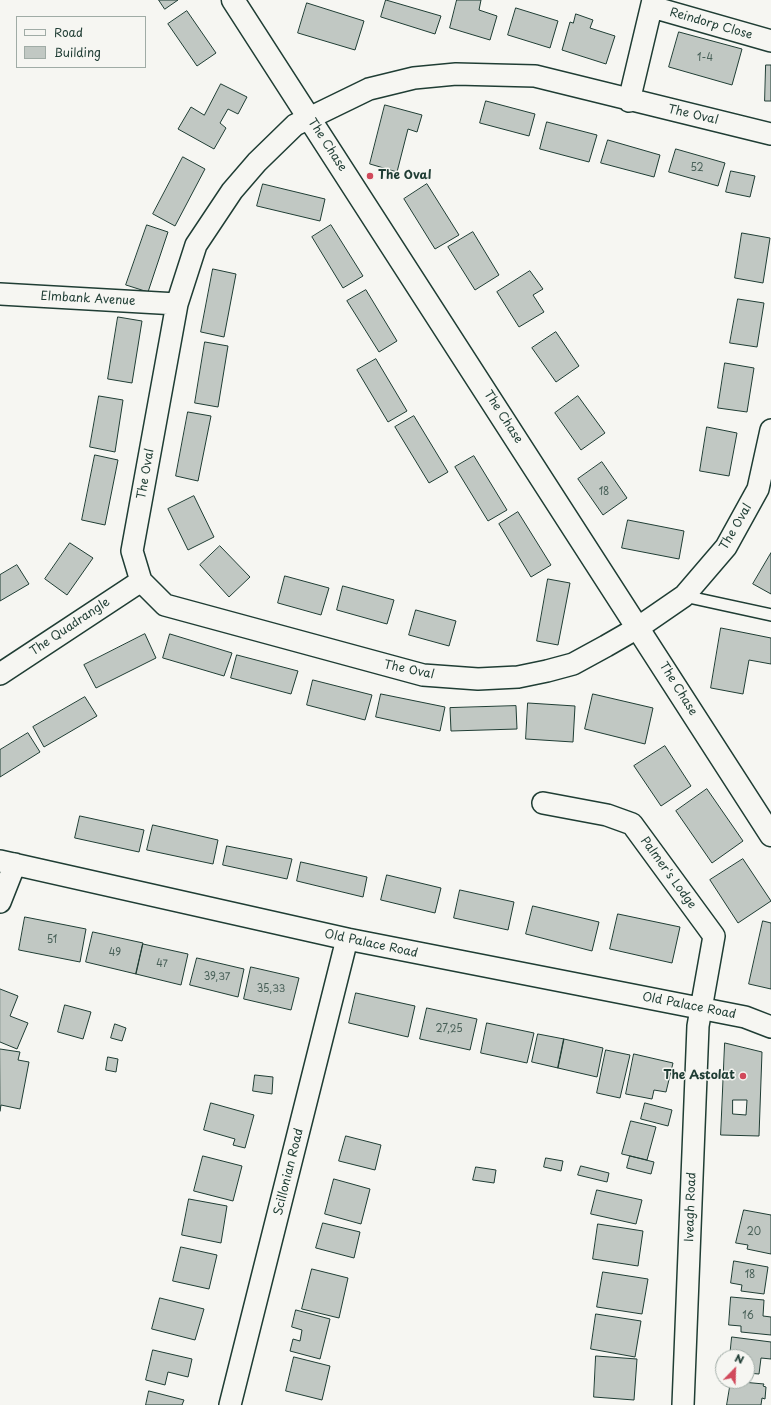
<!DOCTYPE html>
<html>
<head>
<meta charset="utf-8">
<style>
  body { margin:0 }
  #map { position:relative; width:771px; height:1405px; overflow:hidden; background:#f6f6f2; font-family:"Playpen Sans",sans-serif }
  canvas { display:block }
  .legend { position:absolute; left:16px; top:16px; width:130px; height:52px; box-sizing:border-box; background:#f6f6f2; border:1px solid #a0aca6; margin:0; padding:5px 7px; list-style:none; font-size:12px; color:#1f3d34 }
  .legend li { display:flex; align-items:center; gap:8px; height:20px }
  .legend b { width:20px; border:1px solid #a0aca6 }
  .north { position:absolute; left:715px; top:1349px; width:40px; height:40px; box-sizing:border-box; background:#f6f6f2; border:1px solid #a0aca6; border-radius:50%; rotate:23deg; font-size:11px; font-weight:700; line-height:16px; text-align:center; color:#1f3d34 }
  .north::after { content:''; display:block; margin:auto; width:14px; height:18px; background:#d1495b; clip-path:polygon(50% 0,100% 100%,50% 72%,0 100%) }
</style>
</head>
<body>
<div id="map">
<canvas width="771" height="1405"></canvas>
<ul class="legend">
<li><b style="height:5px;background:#f6f6f2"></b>Road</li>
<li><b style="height:11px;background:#c1c8c3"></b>Building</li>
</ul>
<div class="north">N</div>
</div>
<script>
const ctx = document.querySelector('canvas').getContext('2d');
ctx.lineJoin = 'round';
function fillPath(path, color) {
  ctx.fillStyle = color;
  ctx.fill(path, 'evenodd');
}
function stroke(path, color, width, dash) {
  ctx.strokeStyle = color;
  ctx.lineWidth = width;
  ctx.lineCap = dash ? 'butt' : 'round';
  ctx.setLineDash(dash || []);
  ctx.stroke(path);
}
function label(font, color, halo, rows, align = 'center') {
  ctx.font = font + ' "Playpen Sans",sans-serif';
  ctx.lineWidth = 3;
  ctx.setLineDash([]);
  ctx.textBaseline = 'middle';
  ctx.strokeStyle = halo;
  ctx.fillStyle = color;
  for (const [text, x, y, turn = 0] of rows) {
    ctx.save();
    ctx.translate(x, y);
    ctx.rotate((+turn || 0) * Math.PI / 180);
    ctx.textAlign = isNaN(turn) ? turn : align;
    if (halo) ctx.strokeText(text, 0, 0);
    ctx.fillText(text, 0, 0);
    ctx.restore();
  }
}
const building = new Path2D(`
  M159,0H178L165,9Z
  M386,0L441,16L435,34L381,17Z
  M457,0H481L479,10L497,16L490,40L450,28Z
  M307,3L364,21L355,50L298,33Z
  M516,8L558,21L550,48L508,35Z
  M187,11L216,53L197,66L168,24Z
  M576,14L593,20L590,28L615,36L606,64L562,50L570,22L573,23Z
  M679,32L742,49L732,85L669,67Z
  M766,65H771V101H765Z
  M221,84L247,97L238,114L228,109L220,123L226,128L214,149L178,129L191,107L204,115Z
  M486,101L535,114L529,136L480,123Z
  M385,105L422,115L417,132L408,129L397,172L370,164Z
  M547,122L597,135L589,162L540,149Z
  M608,140L660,155L654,177L601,163Z
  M676,149L725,163L718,186L669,172Z
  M183,157L205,169L175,226L153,214Z
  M731,171L755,176L750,197L726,192Z
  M263,184L325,199L320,221L257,206Z
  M427,184L459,235L435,249L404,199Z
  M147,225L168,232L148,292L126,285Z
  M331,225L363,276L343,288L312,237Z
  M473,232L499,275L475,290L448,247Z
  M742,233L770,238L763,283L735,278Z
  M213,269L236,274L224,337L201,332Z
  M530,271L543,289L533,295L544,312L519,327L497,292Z
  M366,290L397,341L379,352L347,301Z
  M738,299L764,303L757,347L730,343Z
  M118,317L142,321L132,383L108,379Z
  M556,332L579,366L556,382L532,348Z
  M205,342L228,346L218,407L195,403Z
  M376,359L407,411L388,422L357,370Z
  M725,363L754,368L747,412L718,408Z
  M99,396L123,400L115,452L90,447Z
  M578,396L605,433L581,450L555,413Z
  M188,412L211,416L198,481L176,476Z
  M414,416L448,472L429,483L395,427Z
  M707,427L737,433L729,476L700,471Z
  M95,455L118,460L105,525L82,520Z
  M474,456L507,510L488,521L455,467Z
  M602,462L627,498L603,515L578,479Z
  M194,496L214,537L188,550L168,509Z
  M518,512L551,565L531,577L499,524Z
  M628,520L684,531L679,559L622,548Z
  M70,543L93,558L67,595L45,579Z
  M220,546L250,577L229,597L200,565Z
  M771,553V594L753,584Z
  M17,565L29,584L0,601V575Z
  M285,576L329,588L321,615L278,603Z
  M548,579L570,583L558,645L537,641Z
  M343,586L394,600L387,624L337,610Z
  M416,610L456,621L449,646L409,635Z
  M721,628L771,638V664L749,660L743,694L711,688Z
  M145,634L156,658L96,688L84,665Z
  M170,634L232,653L224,676L163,658Z
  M237,655L298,671L291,694L231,678Z
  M313,680L372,695L365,720L307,705Z
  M381,694L445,707L440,731L376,717Z
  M593,694L653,708L645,744L585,729Z
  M85,697L97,716L44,747L33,727Z
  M528,703L575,706L573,742L526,739Z
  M516,706L517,729L451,731L450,708Z
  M28,733L40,752L0,777V750Z
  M665,746L691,786L661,806L634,766Z
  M707,789L743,841L712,863L676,811Z
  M80,816L144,830L139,852L75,838Z
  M153,825L218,840L213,864L147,850Z
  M227,846L292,859L287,879L223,865Z
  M743,859L771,901L738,923L710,880Z
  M301,862L367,877L363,897L297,881Z
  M387,875L441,888L435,913L381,900Z
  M460,890L514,902L508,930L454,918Z
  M533,906L599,922L592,951L526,934Z
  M618,914L680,927L672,963L610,949Z
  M25,917L86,929L80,962L19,950Z
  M763,921L771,923V989L749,984Z
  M93,932L143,943L136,974L86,962Z
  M143,944L188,954L181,985L136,974Z
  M197,958L244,969L238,997L190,985Z
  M251,967L299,978L291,1010L244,999Z
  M0,989L18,996L10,1016L28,1023L17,1049L0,1042Z
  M356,993L415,1006L408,1037L349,1023Z
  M65,1005L91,1012L83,1039L58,1032Z
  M427,1008L477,1019L470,1050L420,1039Z
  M487,1023L534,1033L527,1063L481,1053Z
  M115,1024L126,1028L122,1041L111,1038Z
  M538,1034L564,1039L558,1068L532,1062Z
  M564,1039L603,1048L597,1077L558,1068Z
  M725,1043L762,1052L759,1136L721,1135ZM733,1100H747L746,1115L733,1114Z
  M0,1049L20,1052L18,1060L29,1062L20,1109L1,1105L0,1111Z
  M606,1050L630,1055L620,1098L597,1093Z
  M634,1054L673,1063L666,1092L654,1090L652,1099L626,1094Z
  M108,1057L118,1059L116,1072L106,1070Z
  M255,1075L273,1077L272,1094L253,1091Z
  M211,1103L254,1115L245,1148L233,1145L235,1139L204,1130Z
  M645,1103L672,1110L668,1126L641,1119Z
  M631,1121L656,1127L647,1160L622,1154Z
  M346,1136L381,1145L375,1170L339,1161Z
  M203,1156L242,1166L233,1201L194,1191Z
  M630,1156L654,1162L651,1174L627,1168Z
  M546,1158L563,1161L561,1171L544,1167Z
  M581,1166L609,1173L607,1182L578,1175Z
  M476,1167L496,1170L494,1183L473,1180Z
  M334,1179L370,1189L361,1224L325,1214Z
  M597,1190L642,1200L636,1224L591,1214Z
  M189,1199L227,1206L221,1243L182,1235Z
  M744,1210L771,1215V1254L747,1249L748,1245L736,1243Z
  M323,1223L360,1232L354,1258L316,1248Z
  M598,1224L643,1231L638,1266L593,1259Z
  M181,1247L217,1255L209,1289L173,1281Z
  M734,1261L768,1267L764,1294L741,1291L742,1285L731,1283Z
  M312,1269L348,1278L339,1318L302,1309Z
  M603,1272L648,1279L642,1314L597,1307Z
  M731,1297L764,1300L763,1316L771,1317V1335L741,1332V1326L729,1325Z
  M160,1298L204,1309L195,1340L152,1329Z
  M296,1310L330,1319L320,1359L290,1351L293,1339L300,1341L302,1330L292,1327Z
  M596,1314L641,1321L635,1357L591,1349Z
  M732,1337L771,1342V1359L761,1358L759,1374L747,1373V1357H730Z
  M153,1350L192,1359L188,1377L168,1372L165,1385L146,1380Z
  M596,1356L637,1359L634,1400L594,1397Z
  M294,1357L330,1366L322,1400L286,1391Z
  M731,1381L764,1384L763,1386L766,1387L765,1399L762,1398L761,1405H727Z
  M149,1391L184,1400L182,1405H146Z`);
fillPath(building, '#c1c8c3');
stroke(building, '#1f3d34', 1);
const lane = new Path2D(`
  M684,596L771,615`);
const street = new Path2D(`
  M652,7L771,41
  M629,101L653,0
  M771,134L535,76L456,74L414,78L369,89L295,125L257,162L232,191L196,245L177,304L132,551L141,581L165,605L423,675L478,679L518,677L547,671L573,664L606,646L639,627L684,596L726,547L758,489L771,430
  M0,294L177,304
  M0,674L141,581
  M543,803L607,815L632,824L714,936L698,1026L683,1405
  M0,861L347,939L745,1017L771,1027
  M0,902L15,864
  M230,1405L347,939`);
const secondary = new Path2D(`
  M233,0L771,835`);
stroke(lane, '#1f3d34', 14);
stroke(street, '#1f3d34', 24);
stroke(secondary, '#1f3d34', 25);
stroke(lane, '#f6f6f2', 11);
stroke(street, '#f6f6f2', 21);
stroke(secondary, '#f6f6f2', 22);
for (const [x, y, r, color] of [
  [370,176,4,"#d1495b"],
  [743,1076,4,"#d1495b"]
]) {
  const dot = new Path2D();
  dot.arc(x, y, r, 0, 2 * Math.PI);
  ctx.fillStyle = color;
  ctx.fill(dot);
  stroke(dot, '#f6f6f2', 1.5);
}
label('10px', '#486058', null, [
  ["1-4",705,58],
  ["52",697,168],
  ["18",604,492],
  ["51",52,940],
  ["49",115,953],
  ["47",162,964],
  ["39,37",217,977],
  ["35,33",271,989],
  ["27,25",449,1029],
  ["20",754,1232],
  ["18",750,1275],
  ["16",748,1316]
]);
label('12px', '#1f3d34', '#f6f6f2', [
  ["Reindorp Close",711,24,16],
  ["The Oval",693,115,13],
  ["The Chase",327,145,57],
  ["Elmbank Avenue",88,299,3],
  ["The Chase",503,417,57],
  ["The Oval",146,474,-80],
  ["The Oval",736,527,-60],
  ["The Quadrangle",70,627,-34],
  ["The Oval",409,670,12],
  ["The Chase",678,689,58],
  ["Palmer's Lodge",668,873,54],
  ["Old Palace Road",371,944,12],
  ["Old Palace Road",689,1006,11],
  ["Scillonian Road",289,1172,-76],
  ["Iveagh Road",691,1207,-88]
]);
label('bold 12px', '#1f3d34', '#f6f6f2', [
  ["The Oval",378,176],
  ["The Astolat",735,1076,"right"]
], 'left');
</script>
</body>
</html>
